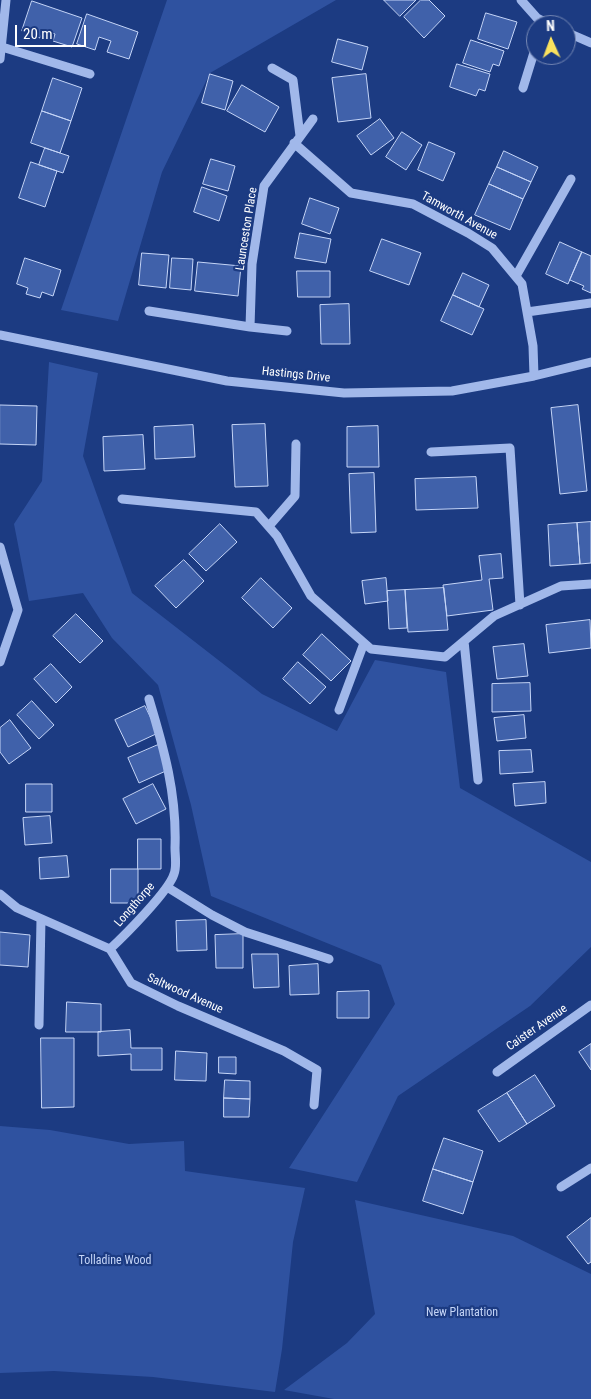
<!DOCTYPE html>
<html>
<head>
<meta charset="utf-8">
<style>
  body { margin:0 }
  #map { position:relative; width:591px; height:1399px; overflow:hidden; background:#1c3b82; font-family:"Roboto Condensed",sans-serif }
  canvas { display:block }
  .north { position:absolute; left:526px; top:15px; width:50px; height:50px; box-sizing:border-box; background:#1c3b82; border:1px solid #7789b4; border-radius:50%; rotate:358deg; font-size:14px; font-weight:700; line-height:20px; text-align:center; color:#fff }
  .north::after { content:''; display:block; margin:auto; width:18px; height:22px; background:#fae25e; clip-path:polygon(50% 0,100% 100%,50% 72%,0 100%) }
  .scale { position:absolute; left:15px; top:25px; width:71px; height:22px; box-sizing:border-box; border:2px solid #fff; border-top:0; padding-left:6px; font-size:15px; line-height:18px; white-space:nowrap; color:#fff; -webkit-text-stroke:4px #1c3b82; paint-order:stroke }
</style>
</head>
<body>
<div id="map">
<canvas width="591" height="1399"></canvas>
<div class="north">N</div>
<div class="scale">20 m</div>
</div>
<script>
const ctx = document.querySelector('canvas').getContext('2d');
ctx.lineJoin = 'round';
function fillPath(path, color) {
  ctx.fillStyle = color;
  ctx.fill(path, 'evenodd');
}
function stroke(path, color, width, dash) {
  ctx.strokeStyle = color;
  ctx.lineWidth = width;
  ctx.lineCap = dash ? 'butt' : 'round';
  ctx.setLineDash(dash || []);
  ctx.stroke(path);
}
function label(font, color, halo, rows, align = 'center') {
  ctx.font = font + ' "Roboto Condensed",sans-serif';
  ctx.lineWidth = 4.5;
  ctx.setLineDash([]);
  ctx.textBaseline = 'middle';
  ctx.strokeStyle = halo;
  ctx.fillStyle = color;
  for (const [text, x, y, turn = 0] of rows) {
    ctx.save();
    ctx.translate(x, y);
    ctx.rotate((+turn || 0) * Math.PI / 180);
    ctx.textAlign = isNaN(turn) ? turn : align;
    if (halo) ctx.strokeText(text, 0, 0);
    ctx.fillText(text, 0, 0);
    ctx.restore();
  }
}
fillPath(new Path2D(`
  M167,0H336L210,73L162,172L118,321L61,310Z
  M49,362L98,373L83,456L132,593L262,694L337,731L375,660L446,672L460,788L591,862V947L530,1006L398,1096L357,1182L289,1168L395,1004L381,965L211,896L191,805L158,685L112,638L83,593L29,601L14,524L42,481Z
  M0,1126L50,1130L129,1144L184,1141L185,1171L305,1188L293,1242L282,1349L275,1392L153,1377L54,1371L0,1373Z
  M355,1200L513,1236L591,1274V1399H334L284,1390L347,1343L375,1314Z`), '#2f52a0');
const building = new Path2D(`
  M384,0H416L400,16Z
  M421,0H429L445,16L424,38L404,17Z
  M32,1L82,18L72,47L53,41L55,34L43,30L40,38L22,31Z
  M486,13L517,22L508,49L478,39Z
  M87,14L138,32L129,59L107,52L111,41L99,37L95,50L77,44Z
  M338,39L368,47L362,70L332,62Z
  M471,40L504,51L499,66L493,64L490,72L463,63Z
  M457,64L490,74L485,91L479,89L476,96L450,87Z
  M210,74L233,81L225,110L202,103Z
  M366,74L371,118L338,122L332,78Z
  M53,78L82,88L71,121L42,111Z
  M242,85L279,107L265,132L227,111Z
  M42,111L71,121L60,153L31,143Z
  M380,119L394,138L371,155L357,136Z
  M402,132L422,145L406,170L386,157Z
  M429,142L455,153L443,181L418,170Z
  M45,148L69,156L63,173L39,165Z
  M504,151L538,167L531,182L497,167Z
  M211,159L235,166L228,191L203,184Z
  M31,162L57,171L45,207L19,198Z
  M497,167L531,182L523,199L489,184Z
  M489,184L523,199L510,230L475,215Z
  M202,187L227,196L219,221L194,212Z
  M310,198L339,208L330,234L302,224Z
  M300,233L331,239L326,263L295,258Z
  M382,239L421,253L409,285L370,271Z
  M560,242L582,252L568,284L546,274Z
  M582,252L591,256V293L582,289L584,286L570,280Z
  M142,253L169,255L166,288L139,285Z
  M25,258L61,270L53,296L42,292L40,298L26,294L28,288L17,284Z
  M172,258L193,259L191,290L170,288Z
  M198,262L241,266L238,296L195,291Z
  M297,271H330V297H298Z
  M463,273L489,285L479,307L453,295Z
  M453,295L484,309L472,335L441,321Z
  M349,304L350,344H321L320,305Z
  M0,405L37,406L36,445L0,444Z
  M578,405L587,491L560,494L551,408Z
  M265,424L268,486L235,487L232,425Z
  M193,425L195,457L155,459L154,427Z
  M378,426L379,467H347V427Z
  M143,435L145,469L104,471L103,437Z
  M374,473L376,532L351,533L349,474Z
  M476,477L478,508L416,510L415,479Z
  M591,522V563L580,564L577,523Z
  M577,523L580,564L550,566L548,525Z
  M220,524L237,542L206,571L189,554Z
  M501,554L503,578L489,579L493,610L447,616L443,585L482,580L479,556Z
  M184,560L204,581L176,608L155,586Z
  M261,578L292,608L273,628L242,598Z
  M386,578L388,601L365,604L362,581Z
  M444,588L448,630L408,632L405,590Z
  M405,590L407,628L389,629L387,591Z
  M76,614L103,641L80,663L53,636Z
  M590,620L591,648L549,653L546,625Z
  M322,634L351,661L331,681L303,655Z
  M524,644L528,676L497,679L493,647Z
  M298,662L326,687L310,704L283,679Z
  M51,664L72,687L56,703L34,679Z
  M530,683L531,711L492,712V684Z
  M32,701L54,725L39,739L17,715Z
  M145,706L158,733L128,747L115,720Z
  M524,715L526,738L497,741L494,718Z
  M10,720L31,748L9,764L0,752V728Z
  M158,745L168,770L139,783L128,758Z
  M531,750L533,772L500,774L499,751Z
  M545,782L546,803L515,806L513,784Z
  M26,784H52V812H26Z
  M153,784L166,809L136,824L123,799Z
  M50,816L52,843L25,845L23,818Z
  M138,839H161V869H138Z
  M67,856L69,877L40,879L39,858Z
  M111,869H138V903H111Z
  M206,920L207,950L177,951L176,921Z
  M0,932L30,935L28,967L0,965Z
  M243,934V968H216L215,935Z
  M252,954H278L279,987L254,988Z
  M318,964L319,994L290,995L289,966Z
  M369,991V1018H337V992Z
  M67,1002L101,1004V1032H66Z
  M130,1030L131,1048H162V1070H131V1054L98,1056V1032Z
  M41,1038H74V1107L42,1108Z
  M591,1044V1070L579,1052Z
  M176,1051L207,1053L206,1081L175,1080Z
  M219,1057H236V1074L219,1073Z
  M535,1075L555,1106L527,1124L507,1093Z
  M225,1080L250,1081V1099L224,1098Z
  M507,1093L527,1124L499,1142L478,1111Z
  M224,1098L250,1099L249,1117H224Z
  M444,1138L483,1151L473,1182L433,1169Z
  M433,1169L473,1182L463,1214L423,1201Z
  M591,1218V1262L588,1264L567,1237Z`);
fillPath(building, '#4061aa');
stroke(building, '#c5d5f7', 1);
stroke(new Path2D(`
  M521,0L537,18L551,25
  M566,32L591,43
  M2,47L90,74
  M0,59L6,0
  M272,68L293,80L300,136
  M523,88L536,46
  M294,143L351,193L413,204L468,233L492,248L522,284L533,346L534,376
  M516,276L571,179
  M149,311L250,327L287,331
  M527,312L591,303
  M250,327L252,264L264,186L313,119
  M0,335L227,381L344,393L452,391L534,376L591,362
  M431,452L510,448L520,605
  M122,499L256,512L277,536L311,596L371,649L445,657L494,616L561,586L591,584
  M269,526L295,496L296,444
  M0,547L18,610L0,662
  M464,641L478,780
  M339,710L364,643
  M167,887L212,915L245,932L329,959
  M0,894L17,908L110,949L131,983L178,1006L284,1051L317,1070L314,1105
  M110,949C124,936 169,891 174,874C177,867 175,856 175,848C177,794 164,749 149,699
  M39,1025L41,919
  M497,1072L591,1005
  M561,1187L591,1168`), '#a1b8ea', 9);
label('12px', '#fff', '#1c3b82', [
  ["Tamworth Avenue",459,216,29],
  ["Launceston Place",247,229,-81],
  ["Hastings Drive",296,375,6],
  ["Longthorpe",135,905,-49],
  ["Saltwood Avenue",185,994,24],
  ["Caister Avenue",537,1028,-35]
]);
label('12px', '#c5d5f7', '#1c3b82', [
  ["Tolladine Wood",115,1261],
  ["New Plantation",462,1313]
]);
</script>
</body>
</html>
